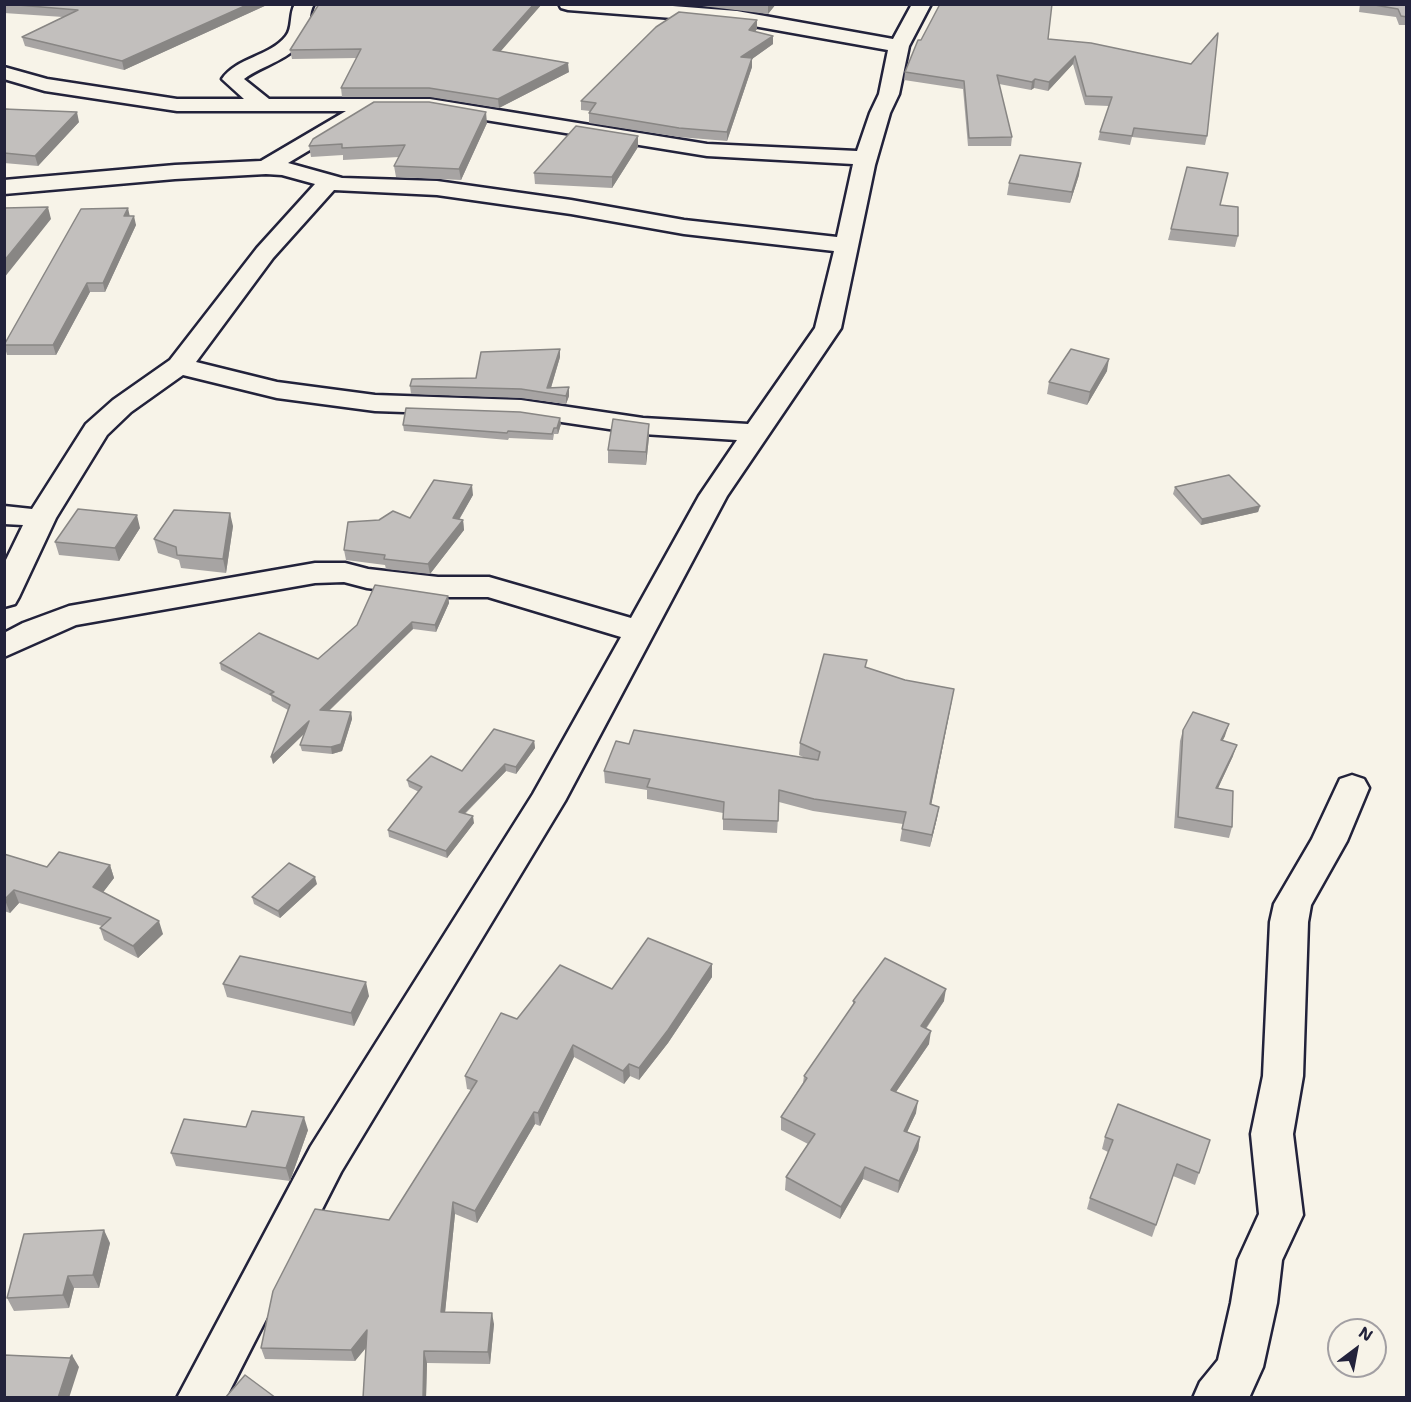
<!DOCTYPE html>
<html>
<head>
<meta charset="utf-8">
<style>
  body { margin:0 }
  #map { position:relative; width:1411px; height:1402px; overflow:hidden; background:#f7f3e8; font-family:"Shantell Sans",sans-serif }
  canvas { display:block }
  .frame { position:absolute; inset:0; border:6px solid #22223b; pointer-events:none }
  .north { position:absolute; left:1327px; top:1318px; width:60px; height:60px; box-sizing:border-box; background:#f7f3e8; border:2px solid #a29fa3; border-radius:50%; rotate:32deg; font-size:16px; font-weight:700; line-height:24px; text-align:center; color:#22223b }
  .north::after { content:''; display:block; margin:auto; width:21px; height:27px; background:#22223b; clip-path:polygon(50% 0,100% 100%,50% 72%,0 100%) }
</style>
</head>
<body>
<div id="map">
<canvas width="1411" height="1402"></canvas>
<div class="frame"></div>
<div class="north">N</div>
</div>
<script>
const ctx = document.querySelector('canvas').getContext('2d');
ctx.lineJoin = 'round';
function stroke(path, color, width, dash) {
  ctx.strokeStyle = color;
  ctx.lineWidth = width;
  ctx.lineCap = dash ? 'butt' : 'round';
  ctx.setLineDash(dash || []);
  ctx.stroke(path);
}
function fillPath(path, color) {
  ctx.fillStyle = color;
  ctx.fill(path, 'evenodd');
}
const minor = new Path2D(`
  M295,4H314C308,14 311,26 305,36C293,60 264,64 244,79L269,99H430L707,144L857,151L870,113L879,94L888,50L737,23L568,10L561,8L559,4H647L737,11L893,39L912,4H931L909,46L899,94L890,113L875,165L841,328L727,496L565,801L341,1172L226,1398H177L311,1146L533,794L621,637L488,597H438L367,588L344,582L315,583L76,625L4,657V633L23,623L69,606L315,563H345L368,569L438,577H489L631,618L699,496L737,440L643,434L521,416L375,411L277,398L183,375L131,412L107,435L56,518L19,597L15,604L4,607V564L23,525L4,524V506L32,509L86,424L113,400L170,360L257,248L315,184L282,175L266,174L175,179L4,194V180L175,165L261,161L346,111H177L45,91L4,79V67L47,79L177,99H244L222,79C237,57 269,57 286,36C293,28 289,14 295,4ZM375,111H430L707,156L853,164L837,237L684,220L571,200L437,181L342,178L288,163ZM334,190L437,195L571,214L684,234L834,251L815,328L748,424L643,418L521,400L375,395L277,382L196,362L273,258Z
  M1352,775L1364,779L1369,788L1347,841L1311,905L1308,922L1303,1076L1293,1134L1303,1215L1282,1260L1277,1303L1263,1367L1249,1398H1193L1200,1382L1218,1360L1231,1303L1238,1260L1259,1214L1251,1134L1263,1076L1270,922L1274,904L1312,839L1340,779Z`);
stroke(minor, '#22223b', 5);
fillPath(minor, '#f7f3e8');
fillPath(new Path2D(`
  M4,4H269L124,70L25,46L22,37L63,17L4,13Z
  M319,4H542L500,51L569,72L499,108L430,97H342L341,88L357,58L292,59L290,50Z
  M702,4H776L768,14L702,6Z
  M1360,4H1407V25H1399L1396,17L1359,12Z
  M757,20V29L755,32L773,44L752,59V67L727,141L679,137L589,123V113L590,111L581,110V101Z
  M1048,39L1207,136L1205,145L1132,137L1130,145L1098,140L1100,132L1109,106L1085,105L1073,64L1048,91L1034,88L1031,90L999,84L1012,137L1011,146H968L963,89L904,80L905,72L921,40Z
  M4,108L79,122L38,166L4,163Z
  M487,123L461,180L396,177L394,166L399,157L343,160V155L311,157L309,146Z
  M638,147L612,188L535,184L534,173Z
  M1079,175L1070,203L1007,195L1009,183Z
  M1220,205L1238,236L1235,247L1168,240L1171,229Z
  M130,216L136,225L105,292H90L56,355H7L4,344Z
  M560,357L551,388L569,396L566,404L521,398L411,394L410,386L476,378Z
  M1107,371L1087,405L1047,394L1049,382Z
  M561,424L558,434H554L553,440L509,438L508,440L404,431L403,425Z
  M649,424V437L646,465L608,463V450Z
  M1175,487L1260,506L1258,512L1201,525L1173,494Z
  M473,495L459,520H463L464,530L430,574L386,569L385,565L346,560L344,550L410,518Z
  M233,526L226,573L181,568L179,560L158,553L154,539Z
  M140,528L119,561L59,555L55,542Z
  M448,596L449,603L436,632L413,629L329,711L351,712L352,719L342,751L332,754L302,751L300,745L304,734L273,764L288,710L272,701L271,696L221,670L220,663L318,659Z
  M866,668L952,700L931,805L939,807L937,818L930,847L900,841L903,824L813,811L779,802L777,833L723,830V813L647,799V790L605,783L604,771L629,744L807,759L799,755L800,743Z
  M1183,730L1225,736L1223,740L1233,756L1218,788L1232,827L1229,838L1174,828L1180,741Z
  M534,741L535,748L516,774L506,771L465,814L474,823L447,858L389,837L388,830L419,792L409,787L407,780L462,771Z
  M4,854L47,867L110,865L114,878L103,892L163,934L138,958L104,940L100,928L102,926L19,903L10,913L4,911Z
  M317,884L280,918L254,904L252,897Z
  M712,964V977L668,1043L639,1080L630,1076L624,1084L574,1057L540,1126L535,1124L477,1223L455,1214L445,1312L494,1324L490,1364L427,1363L426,1398H363L366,1347L355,1361L265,1359L261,1348L389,1220L471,1090L467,1089L465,1076L517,1019L612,989Z
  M223,984L369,996L354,1026L227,997Z
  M853,1001H944L926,1029L929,1044L896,1092L916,1113L907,1132L920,1137L918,1150L898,1193L863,1179L840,1219L785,1190L786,1177L808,1144L781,1130V1117L803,1083L804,1076L853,1005Z
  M246,1127L308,1130L290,1181L176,1166L171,1153Z
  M1105,1137L1199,1173L1195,1185L1173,1176L1152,1237L1087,1209L1090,1198L1108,1152L1102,1149Z
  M110,1243L99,1288H74L69,1308L14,1311L7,1298Z`), '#a7a4a3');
fillPath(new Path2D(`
  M249,4H269L124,70L122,61Z
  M534,4H542L494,59L493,50Z
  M769,4H776L768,14V5Z
  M757,20V29L749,39V30Z
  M773,36V44L752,59V67L727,141V132L741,57Z
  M1075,56L1073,64L1048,91L1049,82Z
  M568,63L569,72L499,108L498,99Z
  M1035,79L1034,88L1031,90L1032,82Z
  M77,112L79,122L38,166L35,156Z
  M486,112L487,123L461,180L459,169Z
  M638,136V147L612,188V177Z
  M1081,163L1079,175L1070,203L1072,192Z
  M48,207L51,219L4,278V261Z
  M128,208L130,217L124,216Z
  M134,216L136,225L105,292L103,283Z
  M87,283L90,292L56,355L53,345Z
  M560,349V357L549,394L547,388Z
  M1109,359L1107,371L1087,405L1090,392Z
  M569,387V396L566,404V396Z
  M560,418L561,424L558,434L557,428Z
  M649,424V437L646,465V452Z
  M472,485L473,495L454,528L453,518Z
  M1260,506L1258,512L1201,525L1202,519Z
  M230,513L233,526L226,573L223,559Z
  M137,515L140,528L119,561L115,548Z
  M463,520L464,530L430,574L428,564Z
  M448,596L449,603L436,632L435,625Z
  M412,622L413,629L322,717L320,710Z
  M954,689L952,700L929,816L930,804Z
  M351,712L352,719L342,751L332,754L331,747Z
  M309,721L310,728L273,764L271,757Z
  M1229,724L1225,736L1217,751L1221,740Z
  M534,741L535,748L516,774V767Z
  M1237,745L1233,756L1213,799L1216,788Z
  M505,764L506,771L460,818L459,812Z
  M939,807L937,818L930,847L932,835Z
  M473,816L474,823L447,858L446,851Z
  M110,865L114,878L98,899L93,887Z
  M315,877L317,884L280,918L278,911Z
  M14,890L19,903L10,913L5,900Z
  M159,921L163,934L138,958L133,946Z
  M712,964V977L668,1043L639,1080V1068Z
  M366,982L369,996L354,1026L351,1013Z
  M946,989L944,1001L919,1038L921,1026Z
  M931,1031L929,1044L889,1102L891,1090Z
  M573,1045L574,1057L540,1126L538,1113Z
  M629,1064L630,1076L624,1084L623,1071Z
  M918,1101L916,1113L902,1143L904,1131Z
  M534,1112L535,1124L477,1223L475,1211Z
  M304,1117L308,1130L290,1181L286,1168Z
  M920,1137L918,1150L898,1193L899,1181Z
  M865,1167L863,1179L840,1219L841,1207Z
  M453,1202L455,1214L444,1323L441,1312Z
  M104,1230L110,1243L99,1288L93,1275Z
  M68,1276L74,1288L69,1308L63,1295Z
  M492,1313L494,1324L490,1364L488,1352Z
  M367,1330L371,1342L355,1361L351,1350Z
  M424,1351L427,1363L426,1398H423Z
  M72,1355L79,1367L69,1398H58Z`), '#888684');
const building = new Path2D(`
  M6,4H249L122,61L22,37L78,10Z
  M319,4H534L493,50L568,63L498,99L429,88H341L361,49L290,50Z
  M940,4H1052L1048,39L1091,43L1191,64L1218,33L1207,136L1134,128L1132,136L1100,132L1112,97L1086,96L1075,56L1049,82L1035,79L1032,82L997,75L1012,137L969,138L964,81L905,72L918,40H921Z
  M1369,4H1407V17L1401,16L1398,9Z
  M679,12L757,20L749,30L773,36L741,57L752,58L727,132L679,128L589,113L596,103L581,101L656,27Z
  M374,102H429L486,112L459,169L394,166L405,145L342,148V144L309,146L313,139Z
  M4,109L77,112L35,156L4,153Z
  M576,126L638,136L612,177L534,173Z
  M1020,155L1081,163L1072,192L1009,183Z
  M1187,167L1228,173L1220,205L1238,207V236L1171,229Z
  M48,207L4,261V208Z
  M128,208L124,216H134L103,283H87L53,345H4L81,209Z
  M560,349L547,388L569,387L566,396L521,389L410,386L412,379L476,378L481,352Z
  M1071,349L1109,359L1090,392L1049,382Z
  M406,408L520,412L560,418L557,428H554L552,434L508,431L507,433L403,425Z
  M613,419L649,424L646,452L608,450Z
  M1229,475L1260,506L1202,519L1175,487Z
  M434,480L472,485L453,518L463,520L428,564L384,559L385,555L344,550L348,522L379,520L393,511L410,518Z
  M78,509L137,515L115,548L55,542Z
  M174,510L230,513L223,559L177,555L176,547L154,539Z
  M375,585L448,596L435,625L412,622L320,710L351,712L341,744L331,747L300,745L309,721L271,757L290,705L270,694L274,692L220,663L259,633L318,659L357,625Z
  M824,654L867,660L865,667L905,680L954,689L930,804L939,807L932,835L902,829L906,812L814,799L779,790L778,821L723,819L724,802L647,787L650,779L604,771L616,741L629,744L634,730L818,760L820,752L800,743Z
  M1193,712L1229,724L1221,740L1237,745L1216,788L1233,791L1232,827L1178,817L1183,730Z
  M494,729L534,741L516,767L505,764L459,812L473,816L446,851L388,830L422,787L407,780L431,756L462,771Z
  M59,852L110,865L93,887L159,921L133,946L100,928L111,918L14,890L4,900V854L47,867Z
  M289,863L315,877L278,911L252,897Z
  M648,938L712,964L668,1030L639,1068L629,1064L623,1071L573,1045L538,1113L534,1112L475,1211L453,1202L441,1312L492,1313L488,1352L424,1351L423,1398H363L367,1330L351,1350L261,1348L273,1291L315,1209L389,1220L477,1081L465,1076L501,1013L517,1019L560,965L612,989Z
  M240,956L366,982L351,1013L223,984Z
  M885,958L946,989L921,1026L931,1031L891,1090L918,1101L904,1131L920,1137L899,1181L865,1167L841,1207L786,1177L815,1134L781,1117L807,1078L804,1076L855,1002L853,1001Z
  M1118,1104L1210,1140L1199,1173L1177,1164L1156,1225L1090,1198L1113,1140L1105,1137Z
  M252,1111L304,1117L286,1168L171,1153L184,1119L246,1127Z
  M104,1230L93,1275L68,1276L63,1295L7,1298L24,1234Z
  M4,1355L70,1358L72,1355L58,1398H4Z
  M245,1375L276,1398H225Z`);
fillPath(building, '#c2bfbd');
stroke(building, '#888684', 1.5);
</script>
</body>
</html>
